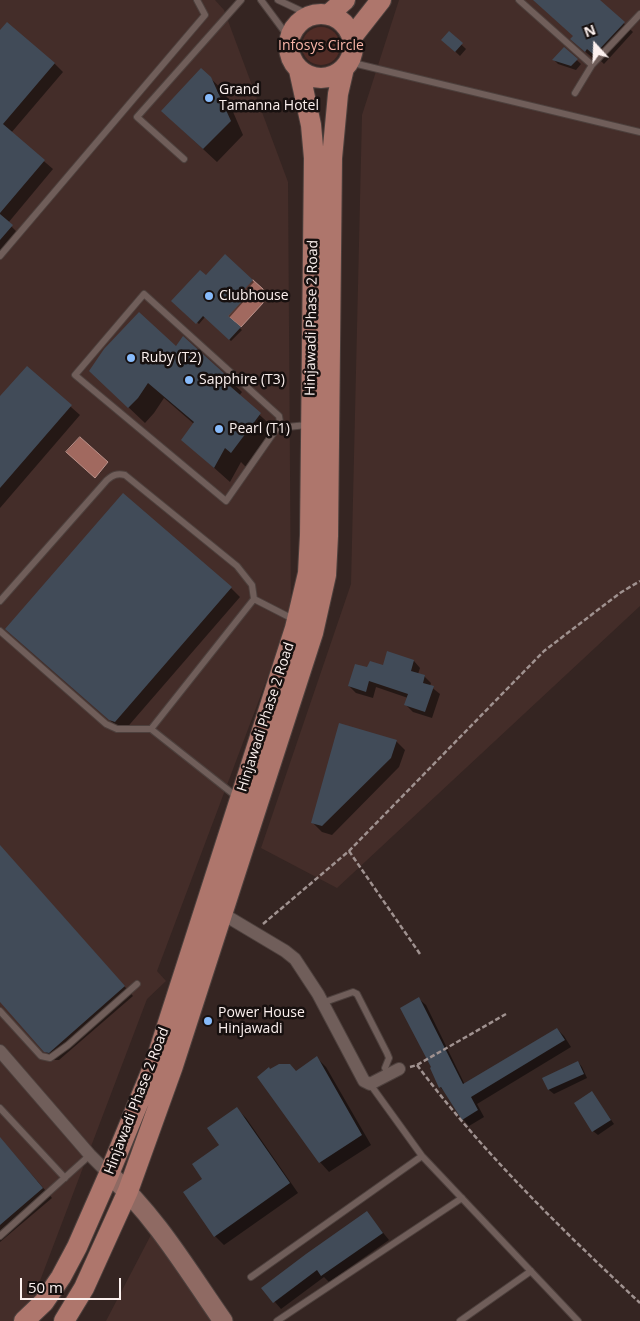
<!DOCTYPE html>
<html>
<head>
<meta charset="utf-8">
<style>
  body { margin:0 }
  #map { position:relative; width:640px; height:1321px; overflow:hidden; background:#352522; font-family:"Open Sans",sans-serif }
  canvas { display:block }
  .north { position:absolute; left:570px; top:20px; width:50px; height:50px; -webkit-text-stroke:4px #17100f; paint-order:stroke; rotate:340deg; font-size:14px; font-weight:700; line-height:20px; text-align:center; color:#fcf1ef }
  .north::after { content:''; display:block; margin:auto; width:18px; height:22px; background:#fcf1ef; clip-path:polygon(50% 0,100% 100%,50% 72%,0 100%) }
  .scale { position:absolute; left:20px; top:1278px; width:101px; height:22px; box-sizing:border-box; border:2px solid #fcf1ef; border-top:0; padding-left:6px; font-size:15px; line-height:18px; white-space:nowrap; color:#fcf1ef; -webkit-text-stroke:4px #17100f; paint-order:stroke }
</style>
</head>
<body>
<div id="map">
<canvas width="640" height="1321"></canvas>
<div class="north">N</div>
<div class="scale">50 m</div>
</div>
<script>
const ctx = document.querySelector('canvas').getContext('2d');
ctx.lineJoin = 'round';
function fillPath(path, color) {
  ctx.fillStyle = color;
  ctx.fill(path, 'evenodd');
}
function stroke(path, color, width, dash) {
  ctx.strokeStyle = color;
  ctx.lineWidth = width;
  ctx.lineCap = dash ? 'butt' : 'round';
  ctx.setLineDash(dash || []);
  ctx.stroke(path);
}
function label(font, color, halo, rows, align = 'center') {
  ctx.font = font + ' "Open Sans",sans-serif';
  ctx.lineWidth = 5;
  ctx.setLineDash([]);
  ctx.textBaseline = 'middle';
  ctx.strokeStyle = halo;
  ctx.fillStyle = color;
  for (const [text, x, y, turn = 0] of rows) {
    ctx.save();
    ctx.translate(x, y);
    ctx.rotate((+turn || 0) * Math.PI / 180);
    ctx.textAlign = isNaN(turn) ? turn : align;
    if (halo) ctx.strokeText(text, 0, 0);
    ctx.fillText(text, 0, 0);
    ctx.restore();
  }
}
fillPath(new Path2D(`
  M0,0H215L224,10L288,182L291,615L157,971L166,981L147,999L27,1315L19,1321H0Z
  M399,0H640V606L337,888L261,848L351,584L362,115Z
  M153,1231L218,1321H106Z`), '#442d29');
fillPath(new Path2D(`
  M302 46a19 19 0 1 1 38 0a19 19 0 1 1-38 0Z`), '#512c26');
const water = new Path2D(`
  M253,280L263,289V303L241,327L228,316L244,298L240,293Z
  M80,437L108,462L95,478L66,452Z`);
fillPath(water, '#a1695f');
stroke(water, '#bc928a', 1);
fillPath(new Path2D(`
  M534,0H599L633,32L604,64L597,57L595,60L581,48L574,36Z
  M0,32L54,63L63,72L11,133L53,169L8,223L20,235L0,258Z
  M449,33L466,49L460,56L443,40Z
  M564,48L581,64L576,70L558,64L554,60Z
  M210,78L224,91L243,135L217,162L176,124Z
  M225,256L254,282L241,296L245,300L229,318L242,330L231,341L205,317L199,324L173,301L206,277Z
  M176,348L226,377L242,392L239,396L276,430L247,468L241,462L230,482L183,440L194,424L164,398L154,413L145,423L107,387Z
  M27,368L80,415L0,508V398Z
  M231,588L240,597L124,731L120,729L16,638Z
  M414,661L420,668L418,674L424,676L431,683L430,686L440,694L432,718L413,712L406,705L408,698L376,687L373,698L356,693L349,686L368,669Z
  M396,741L405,750L399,767L332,835L322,832L313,823Z
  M0,846L133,996L59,1060H54L45,1051L0,1000Z
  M419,999L426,1005L465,1085L557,1029L564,1036L571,1047L477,1104L484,1117L469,1126L463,1119L447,1094L440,1087L432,1068Z
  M317,1058L326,1067L371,1145L329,1172L320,1162L258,1077L296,1072Z
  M578,1062L582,1067L587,1078L554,1094L549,1090L544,1078Z
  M592,1093L614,1124L598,1135L593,1131Z
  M237,1109L246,1118L298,1193L224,1245L215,1236L204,1179Z
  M0,1138L52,1198L0,1242Z
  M367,1213L389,1240L329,1282L324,1277L281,1309L263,1288Z`), '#0007');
fillPath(new Path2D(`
  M533,0H600L625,22L594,55L587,49L585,52L570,39L573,36Z
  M7,22L55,63L3,124L45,160L0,213V30Z
  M449,31L463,43L455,52L441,40Z
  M564,47L578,59L571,66L552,60Z
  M201,68L211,77L231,121L203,149L161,111Z
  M0,214L13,225L0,240Z
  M225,254L253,280L240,294L245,298L228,316L241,327L229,340L203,316L196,324L171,301L200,270L206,275Z
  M139,312L176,346L183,336L227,376L223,380L261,413L231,453L225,448L214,468L181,440L194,422L148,383L138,398L128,408L89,371L104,349Z
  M27,366L72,405L0,488V396Z
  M123,493L232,587L115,722L109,720L5,629Z
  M387,651L414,660L411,671L425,675L423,683L434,686L425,712L404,705L408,694L369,681L366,692L348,686L355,664L367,667L370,661L383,665Z
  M339,723L397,740L391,758L322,826L311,823Z
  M0,845L125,986L49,1053L44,1052L0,1002Z
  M419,997L463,1084L557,1028L565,1040L471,1097L478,1110L462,1120L441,1087L439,1088L430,1068L431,1067L400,1008Z
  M317,1056L362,1135L319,1163L257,1077L269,1067L270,1069L279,1064H290L296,1071Z
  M578,1061L584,1074L548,1090L542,1078Z
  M592,1091L611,1120L592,1132L574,1103Z
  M237,1107L290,1183L214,1237L183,1192L202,1179L192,1164L219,1145L207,1128Z
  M0,1137L43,1188L0,1225Z
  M367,1211L383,1233L321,1276L317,1270L273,1303L261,1288L306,1254Z`), '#414b58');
const lane = new Path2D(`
  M261,0L290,39
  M278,0L312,16
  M519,0L592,65L575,93
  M349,62L640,132
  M592,65L640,14
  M184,159L137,117L241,0
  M0,256L205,15L197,0
  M277,428L280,422L279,416L144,294L75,375L226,501L277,428L307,425
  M254,599L293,619
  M0,601L107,480C113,475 117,473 125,475L237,566L252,585L254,599L151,729
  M0,631L106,724L117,729H151L237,797
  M322,1003L353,992L357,994L387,1053L389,1058L385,1068L388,1074
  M0,1011L41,1056L50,1058L68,1045L137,984
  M0,1108L65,1178
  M422,1156L578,1321
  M0,1236L90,1155
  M251,1277L422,1156L370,1084
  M277,1321L462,1198
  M460,1321L531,1271`);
const street = new Path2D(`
  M223,914L285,951L295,959L318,994L364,1081L370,1084L399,1069
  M0,1051L90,1155L109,1174`);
const secondary = new Path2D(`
  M109,1174C155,1215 188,1271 223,1321`);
const primary = new Path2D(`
  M289 46a32 32 0 1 1 64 0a32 32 0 1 1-64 0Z
  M328,15L345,0
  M352,37L381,0
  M24,1321L44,1302L61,1277L77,1247L109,1174L156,1060L295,628L308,573L310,535L314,158L311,125L299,70
  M64,1321L84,1288L128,1191L173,1066L313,633L326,575L328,536L332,158L338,94L344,68`);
stroke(lane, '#4d403d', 8);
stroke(street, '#4d403d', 14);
stroke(secondary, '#4d403d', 21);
stroke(primary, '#4d403d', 22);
stroke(new Path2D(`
  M349,851L420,954
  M263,924L349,851L544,651L620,593L640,581
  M417,1065C483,1153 560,1228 640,1303
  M410,1067L417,1065L506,1014`), '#a09290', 2.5, [5, 2.5]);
stroke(lane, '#705e5a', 6);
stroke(street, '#705e5a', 12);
stroke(secondary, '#8f6a63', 19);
stroke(primary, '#ae766c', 20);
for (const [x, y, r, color] of [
  [209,98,5,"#87bbfb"],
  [209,296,5,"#87bbfb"],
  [131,358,5,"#87bbfb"],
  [189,380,5,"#87bbfb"],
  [219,429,5,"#87bbfb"],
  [208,1021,5,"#87bbfb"]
]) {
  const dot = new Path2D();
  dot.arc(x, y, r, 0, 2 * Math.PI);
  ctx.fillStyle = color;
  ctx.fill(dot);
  stroke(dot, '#17100f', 2);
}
label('14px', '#fab5a8', '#17100f', [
  ["Infosys Circle",321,46]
]);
label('14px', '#fcf1ef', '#17100f', [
  ["Grand",219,90],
  ["Tamanna Hotel",219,106],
  ["Clubhouse",219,296],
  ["Ruby (T2)",141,358],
  ["Sapphire (T3)",199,380],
  ["Pearl (T1)",229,429],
  ["Power House",218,1013],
  ["Hinjawadi",218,1029]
], 'left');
label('14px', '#fcf1ef', '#17100f', [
  ["Hinjawadi Phase 2 Road",312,318,-89],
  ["Hinjawadi Phase 2 Road",266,717,-72],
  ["Hinjawadi Phase 2 Road",137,1101,-69]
]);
</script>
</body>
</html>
